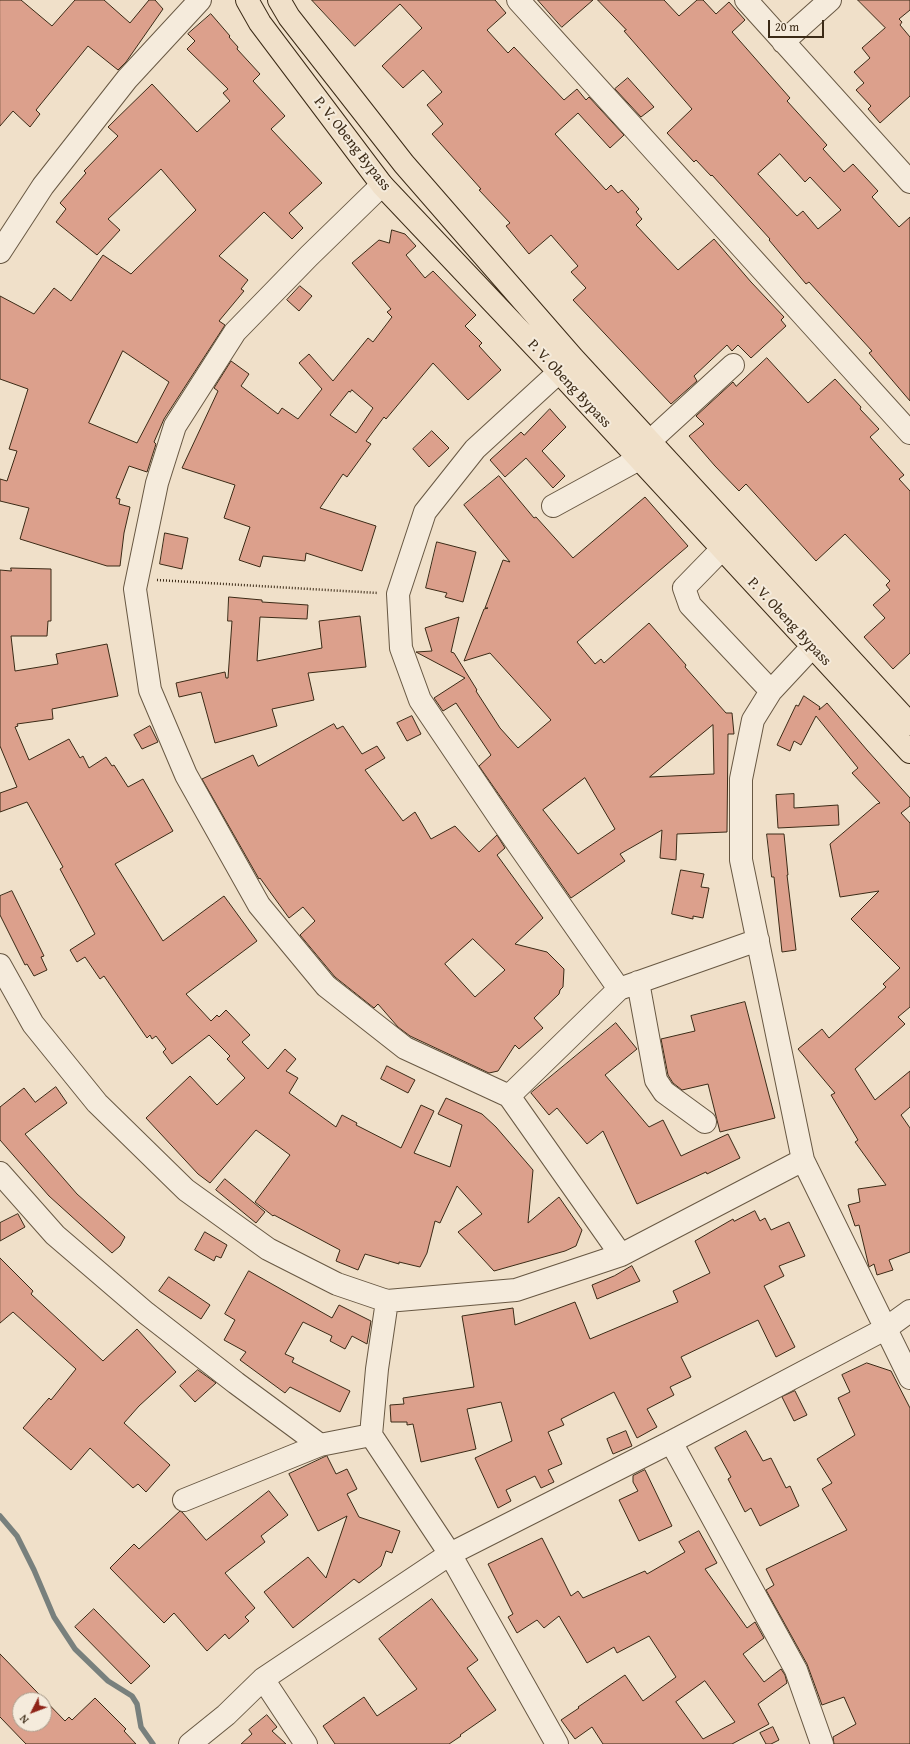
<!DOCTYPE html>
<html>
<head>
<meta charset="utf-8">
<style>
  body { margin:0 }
  #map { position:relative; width:910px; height:1744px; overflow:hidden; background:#f0e0c9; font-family:"Gentium Book Plus",serif }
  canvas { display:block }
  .north { position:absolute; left:12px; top:1692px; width:40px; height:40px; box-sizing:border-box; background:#f5ebdc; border:1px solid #ab9e8d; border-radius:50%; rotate:228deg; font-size:11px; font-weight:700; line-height:16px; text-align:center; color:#3b2a16 }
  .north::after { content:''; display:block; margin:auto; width:14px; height:18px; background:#8f2418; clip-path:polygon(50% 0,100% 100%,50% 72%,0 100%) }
  .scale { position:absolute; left:768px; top:20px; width:56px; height:18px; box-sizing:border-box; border:2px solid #3b2a16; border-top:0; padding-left:5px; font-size:12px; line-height:14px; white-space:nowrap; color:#3b2a16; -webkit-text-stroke:3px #f5ebdc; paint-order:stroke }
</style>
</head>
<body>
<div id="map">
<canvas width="910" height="1744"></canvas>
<div class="north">N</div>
<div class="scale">20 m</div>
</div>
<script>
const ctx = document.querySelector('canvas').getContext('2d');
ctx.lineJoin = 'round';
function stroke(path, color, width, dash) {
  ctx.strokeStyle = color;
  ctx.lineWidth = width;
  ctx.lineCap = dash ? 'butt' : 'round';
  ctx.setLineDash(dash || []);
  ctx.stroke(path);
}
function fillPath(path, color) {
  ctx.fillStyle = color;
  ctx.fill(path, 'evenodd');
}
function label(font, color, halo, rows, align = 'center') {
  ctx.font = font + ' "Gentium Book Plus",serif';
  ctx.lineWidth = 4;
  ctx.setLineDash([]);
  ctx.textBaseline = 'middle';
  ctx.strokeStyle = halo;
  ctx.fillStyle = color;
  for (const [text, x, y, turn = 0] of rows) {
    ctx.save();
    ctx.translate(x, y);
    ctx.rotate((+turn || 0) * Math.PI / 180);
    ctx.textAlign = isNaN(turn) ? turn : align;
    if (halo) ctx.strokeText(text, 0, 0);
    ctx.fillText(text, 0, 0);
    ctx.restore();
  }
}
stroke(new Path2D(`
  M0,1516L17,1536L34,1570L54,1617L75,1649L108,1681L132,1696L137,1704L141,1727L153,1744`), '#78807d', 5.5);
const building = new Path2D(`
  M0,0H21L52,26L75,0H104L130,23L149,0H155L163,9L126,62L118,70L88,46L36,110L40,114L30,127L13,111L0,126Z
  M312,0H495L506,13L487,30L508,53L514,47L564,100L577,89L586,100L589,97L624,135L610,148L578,113L555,134L606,190L611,185L618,193L622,190L639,209L636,212L642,219L636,225L678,270L714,239L751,282L784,317L781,320L786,326L751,358L738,345L732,351L727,345L694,376L697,381L671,404L573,300L586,288L571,272L578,266L551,235L529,254L506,226L510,223L479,190L481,189L432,134L443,124L427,105L442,92L423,70L403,88L382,66L422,28L400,4L355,46Z
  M538,0H593L562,27Z
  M598,0H664L679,16L697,0H703L716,14L729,2L745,20L732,32L790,98L787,101L827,145L823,149L844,172L853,164L878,191L872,197L899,227L910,217V401L869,353L872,351L809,282L806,284L769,240L770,239L712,175L711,176L696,160L694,162L667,133L692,109L624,31L626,30ZM780,154L805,182L810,177L841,210L818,229L803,211L797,216L758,174Z
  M858,0H910V10L899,19L902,22L900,25L910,37V96L880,123L868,109L871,106L856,90L864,83L854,72L870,58L862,48L885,28Z
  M211,14L230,36L229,37L238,47L237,49L260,74L253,81L285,116L271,129L322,183L289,213L303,228L292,239L264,212L219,256L248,280L241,289L244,291L219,321L225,325L164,419L154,442L156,444L147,472L129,466L116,498L120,499L119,504L130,507L124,533L120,566H107L20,539L29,508L0,501V479L7,481L17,451L9,449L28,389L0,379V296L34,314L54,288L71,301L103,255L131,274L196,210L161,169L108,219L120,230L97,255L56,222L66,209L60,203L86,173L84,171L118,136L108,127L152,84L197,132L230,101L223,93L228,89L187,49L195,41L188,34ZM123,351L169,382L137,443L89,423Z
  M628,78L654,107L641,117L615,89Z
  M392,230L405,234L416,246L406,255L425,278L433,271L476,315L465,326L482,343L479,346L501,370L468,400L433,363L386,419L384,417L366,441L371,444L347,477L343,474L320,508L376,526L362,571L306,553L305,561L263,556L260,567L239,560L250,527L224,518L235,485L182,468L218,391L214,388L231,361L249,374L241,386L278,414L282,408L298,419L322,389L299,363L309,354L333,381L368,338L373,342L392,317L387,312L391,309L352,263L379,240L389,243ZM352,390L373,408L356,433L330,415L349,391L350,392Z
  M300,286L312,296L299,311L287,300Z
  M767,358L808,403L835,379L861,407L860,409L879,429L870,437L904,475L899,479L910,491V653L893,669L864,637L885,618L873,605L890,590L886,585L890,581L845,534L816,561L746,484L739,491L715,466L689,436L704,424L696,416L733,382L736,386Z
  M550,409L566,427L542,451L565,476L553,488L526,458L505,477L490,460L521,432L524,435Z
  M432,431L449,448L429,467L413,449Z
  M499,476L534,518L536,517L573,558L645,497L688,546L577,642L595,664L601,659L604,663L649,623L686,665L685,667L726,713H732L734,734H728L727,832L677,834L676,860L660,858L662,830L620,854L625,861L571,898L479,766L491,755L456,703L443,711L434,698L465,678L416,652L432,651L425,628L459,617L451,652L454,653L477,690L476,691L500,728L518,748L551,720L490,653L464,661L484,609L488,608H485L503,560L510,562L464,505ZM713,725L714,774L650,777ZM585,778L615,829L578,854L543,810Z
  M165,533L188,538L182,569L160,564Z
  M437,542L476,552L463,602L445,597L447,593L426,588Z
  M11,568L51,569V621H48L47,636H11L15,671L58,664L56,654L107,644L118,696L52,709L53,719L17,724L18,726L15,727L29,760L69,739L80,758L83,756L89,768L106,757L112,766L114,765L128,787L143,779L173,831L115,864L163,941L224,896L257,941L186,994L211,1021L217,1015L219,1017L226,1010L250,1035L242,1042L268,1069L285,1049L296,1059L286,1071L298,1078L289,1093L336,1127L342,1115L357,1123L356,1125L401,1148L421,1105L434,1111L414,1153L450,1167L462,1125L438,1114L446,1098L482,1114L496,1127L533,1170L528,1223L559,1197L582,1230L576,1246L565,1251L494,1271L458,1232L482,1214L457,1186L440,1223L435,1221L427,1253L420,1267L399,1262V1264L365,1254L358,1270L336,1261L340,1250L274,1215L273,1216L255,1202L290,1155L256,1130L210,1183L198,1174L146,1118L190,1076L217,1105L245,1078L227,1059L230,1056L209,1035L172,1064L163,1052L166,1049L156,1036L152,1039L150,1035L147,1038L104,976L100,979L85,957L77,962L70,950L95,934L60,869L63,867L27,802L0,812V793L17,787L0,746V570L11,571Z
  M229,597L262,600V602L308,605L307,619L260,617L257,661L322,648L319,621L360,616L366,667L308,673L314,700L272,709L277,726L215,743L201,692L179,697L176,683L225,672L226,678H228L232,621H228Z
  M804,696L820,707L819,710L827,703L867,750L910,798V806L901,813L910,823V1007L898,1017L905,1024L855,1069L875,1100L910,1071V1107L901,1115L910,1128V1252L889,1260L893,1270L877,1275L874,1264L869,1267L859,1225L855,1226L848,1205L860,1202L858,1189L886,1185L855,1142L858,1140L831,1095L835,1093L798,1049L822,1029L829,1038L886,987L883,984L900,968L851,919L879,891L840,897L830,844L877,804L880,803L852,773L858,768L816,716L801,745L794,741L790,751L777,745L796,705L798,706Z
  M412,716L421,734L407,741L397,723Z
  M334,724L337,729L343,726L362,754L377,746L385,758L365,770L403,821L415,812L431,839L455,826L479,852L497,835L505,848L497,855L543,918L515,944L547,952L564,969L563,987L560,990L559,994L534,1018L543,1028L519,1049L515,1045L498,1071L489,1073L410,1036L398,1027L378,1004L374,1008L335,977L300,935L315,921L303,907L289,918L260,878L259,879L202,779L253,755L258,766ZM473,939L505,970L475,997L445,964Z
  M150,726L158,742L142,749L134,735Z
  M794,794V808L838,805L839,825L778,828L776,795Z
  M767,834H784L788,875H787L796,950L782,952L774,877H772Z
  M681,870L704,874L701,887L709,888L703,918L693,916V919L672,914Z
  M12,891L44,956L41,957L47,970L34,976L27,964L25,965L0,915V896Z
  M745,1002L775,1118L720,1132L708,1084L682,1090L673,1083L668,1075L661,1039L695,1031L691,1016Z
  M616,1023L637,1049L605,1075L649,1127L663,1120L681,1156L728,1134L740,1158L707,1174L706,1172L637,1204L603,1131L587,1144L557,1108L549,1115L531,1093Z
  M387,1066L415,1080L408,1093L381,1079Z
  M56,1087L67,1103L25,1134L77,1194L125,1237L120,1246L112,1253L49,1196L0,1140V1107L24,1088L35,1102Z
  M225,1179L265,1212L256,1223L216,1190Z
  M755,1211L760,1221L765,1218L771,1230L789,1222L805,1256L779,1266L784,1276L764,1286L795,1347L776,1357L758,1320L681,1357L691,1377L670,1387L674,1395L647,1409L657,1427L637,1438L614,1392L561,1419L564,1425L548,1432L562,1464L548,1470L554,1482L541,1488L535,1476L506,1490L511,1501L498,1508L475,1458L512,1441L501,1402L467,1409L476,1449L421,1462L413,1424L407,1425V1422H391L390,1405L404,1404L403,1398L474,1387L462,1316L513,1308L515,1325L575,1302L590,1339L678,1302L673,1291L710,1273L695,1241L733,1219L734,1221Z
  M18,1214L25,1227L0,1241V1223Z
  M205,1232L227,1245L221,1258L216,1256L214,1261L195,1250Z
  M0,1258L33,1291L31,1294L103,1361L137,1329L176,1372L139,1406L124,1423L170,1465L146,1492L138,1484L133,1488L90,1448L71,1470L23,1428L49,1398L51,1400L76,1369L13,1312L0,1323Z
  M632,1266L640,1281L597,1299L592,1285L614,1276Z
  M249,1271L332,1318L339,1305L371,1321L367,1344L352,1336L345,1349L330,1341L332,1336L303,1322L285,1354L294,1358L292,1362L350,1391L340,1412L290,1387L285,1393L240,1360L246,1352L224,1340L235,1320L225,1314Z
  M169,1277L210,1305L201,1319L159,1291Z
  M867,1363L891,1371L910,1408V1744H834L833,1737L856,1724L844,1697L822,1705L807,1664L766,1590L774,1585L766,1569L847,1530L822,1489L832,1483L817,1459L855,1435L838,1398L850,1392L842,1375Z
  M198,1370L216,1383L195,1402L180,1386Z
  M795,1391L807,1415L794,1421L782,1397Z
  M626,1431L632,1446L613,1454L607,1439Z
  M746,1431L763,1461L771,1458L786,1488L790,1486L799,1506L760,1526L751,1508L745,1512L728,1479L731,1477L715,1448Z
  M327,1456L336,1474L347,1469L357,1489L347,1494L359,1517L400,1531L392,1553L386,1551L381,1566L359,1583L354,1579L293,1628L264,1592L308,1557L326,1578L347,1516L318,1531L289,1474Z
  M645,1470L672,1526L639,1541L619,1500L638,1491L633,1482V1476Z
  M269,1491L288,1515L261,1536L265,1542L225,1573L255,1608L245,1617L249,1621L229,1639L225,1634L207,1651L174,1613L164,1623L110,1568L134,1544L139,1549L180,1511L182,1512L206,1540Z
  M699,1531L717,1563L705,1569L747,1628L755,1622L764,1638L743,1654L764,1682L781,1669L785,1675L787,1683L758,1704L769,1724L732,1744H603L592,1727L575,1739L561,1720L579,1708L578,1707L625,1675L643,1701L676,1677L649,1636L617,1653L614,1647L587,1663L559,1616L544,1628L537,1620L517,1633L508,1617L513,1614L488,1564L542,1538L571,1596L578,1591L583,1598L645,1571L647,1574L685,1552L679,1542ZM705,1681L735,1722L703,1739L676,1702Z
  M432,1599L478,1660L467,1668L496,1710L460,1735L461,1736L449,1744H335L323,1726L364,1697L377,1716L417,1689L379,1639Z
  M94,1609L150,1666L131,1684L75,1627Z
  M0,1654L65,1721L69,1717L72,1720L95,1698L126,1729L124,1731L136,1744H26L0,1717ZM20,1700H44V1724H20Z
  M267,1715L277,1727L272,1731L286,1744H241L252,1734L249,1730Z
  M773,1727L779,1740L771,1744H766L760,1733Z`);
fillPath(building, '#dca08c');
stroke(building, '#3b2a16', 1);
const minor = new Path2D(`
  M518,0L910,433
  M746,0L910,182
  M783,42L830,0
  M382,185L309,256L235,332L175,426L157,483L135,589L150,690L186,775L259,905L326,986L405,1048L509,1096L621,1255
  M0,252L43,186L127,79L200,0
  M559,372L475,449L425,512L398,594L401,648L420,700L501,820L619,989
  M650,441L733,365
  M553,506L639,459
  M722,549L684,588L690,605L771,691
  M812,647L771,691L753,720L741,779V860L803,1160L910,1378
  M0,965L33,1024L97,1103L186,1190L268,1249L337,1284L387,1301L516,1290L621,1255L803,1160
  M638,982L656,1080L664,1092L705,1122
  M509,1096L619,989L758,940
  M0,1173L55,1235L146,1313L236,1383L320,1445
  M387,1301L377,1369L371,1435L450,1554L557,1744
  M671,1442L796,1670L822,1744
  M184,1500L320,1445L371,1435
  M263,1679L306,1744
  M190,1744L226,1715L263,1679L450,1554L671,1442L885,1329L910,1311`);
const highway = new Path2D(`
  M247,0L260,23L382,185L559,372L910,752
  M279,0L289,17L404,164L573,358L910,724`);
stroke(minor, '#685843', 24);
stroke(highway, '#3b2a16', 24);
stroke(new Path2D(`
  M157,580L378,593`), '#3b2a16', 2.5, [1, 2]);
stroke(minor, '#f5ebdc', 22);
stroke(highway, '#f0e0c9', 22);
label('15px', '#3b2a16', '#f5ebdc', [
  ["P. V. Obeng Bypass",352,144,52],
  ["P. V. Obeng Bypass",569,384,47],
  ["P. V. Obeng Bypass",789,622,47]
]);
</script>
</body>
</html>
